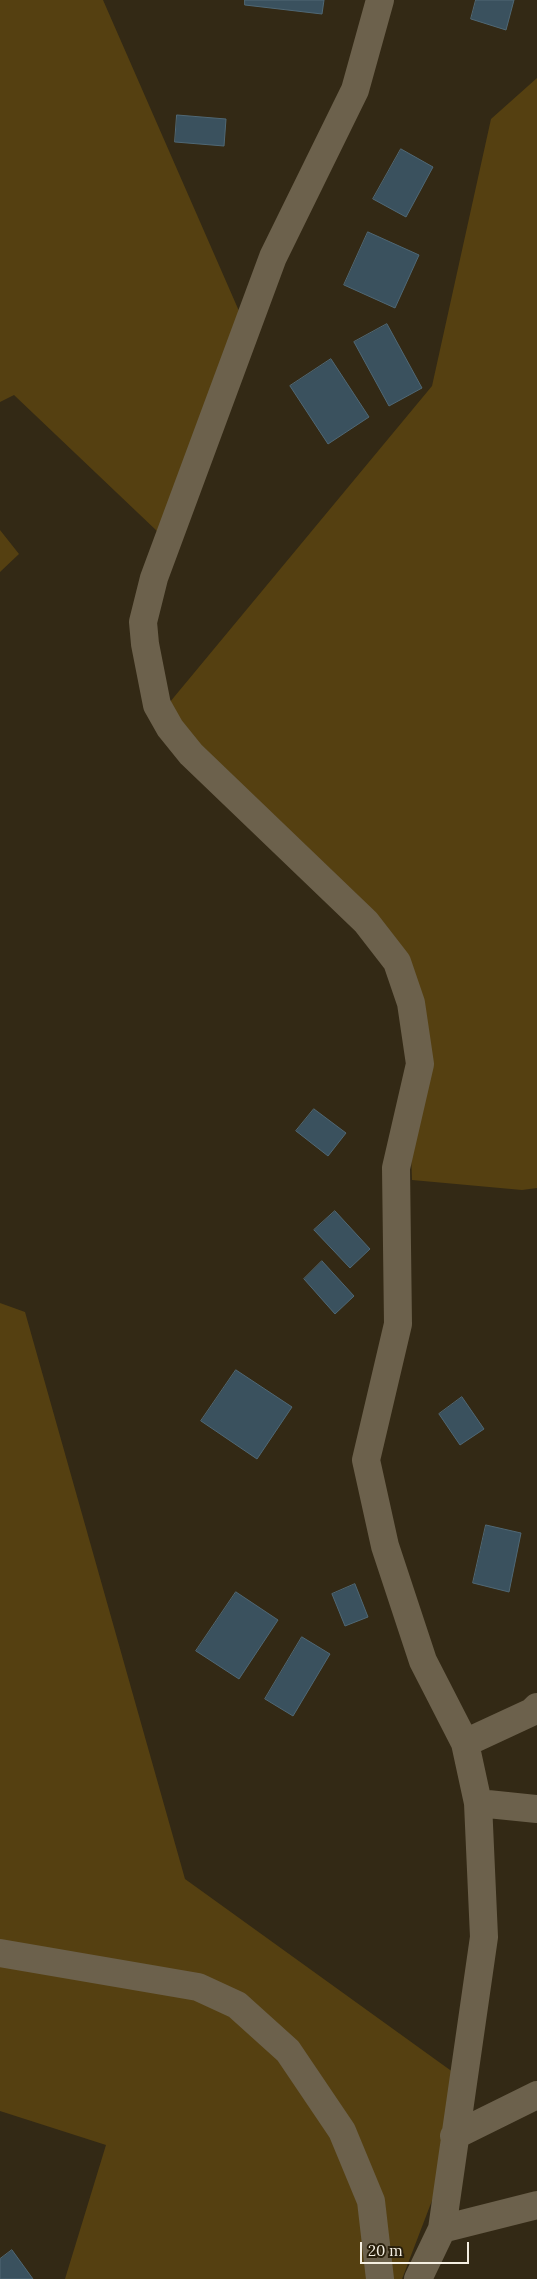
<!DOCTYPE html>
<html>
<head>
<meta charset="utf-8">
<style>
  body { margin:0 }
  #map { position:relative; width:537px; height:2279px; overflow:hidden; background:#332915; font-family:Lora,serif }
  canvas { display:block }
  .scale { position:absolute; left:360px; top:2242px; width:109px; height:22px; box-sizing:border-box; border:2px solid #f4eee1; border-top:0; padding-left:6px; font-size:15px; line-height:18px; white-space:nowrap; color:#f4eee1; -webkit-text-stroke:4px #291f0b; paint-order:stroke }
</style>
</head>
<body>
<div id="map">
<canvas width="537" height="2279"></canvas>
<div class="scale">20 m</div>
</div>
<script>
const ctx = document.querySelector('canvas').getContext('2d');
ctx.lineJoin = 'round';
function fillPath(path, color) {
  ctx.fillStyle = color;
  ctx.fill(path, 'evenodd');
}
function stroke(path, color, width, dash) {
  ctx.strokeStyle = color;
  ctx.lineWidth = width;
  ctx.lineCap = dash ? 'butt' : 'round';
  ctx.setLineDash(dash || []);
  ctx.stroke(path);
}
fillPath(new Path2D(`
  M0,0H103L239,311L158,532L14,395L0,402Z
  M537,78V1188L522,1190L412,1180L406,1015L360,909L160,714L432,386L491,119Z
  M0,530L19,554L0,572Z
  M0,1303L25,1312L185,1879L475,2088L402,2279H65L106,2145L0,2111Z`), '#554011');
const building = new Path2D(`
  M245,0H324L322,14L245,5Z
  M476,0H514L506,30L471,19Z
  M177,115L226,119L224,146L175,142Z
  M401,149L433,167L406,217L373,199Z
  M368,232L419,255L395,308L344,285Z
  M387,324L422,388L389,406L354,342Z
  M331,359L369,417L328,444L290,386Z
  M314,1109L346,1133L328,1156L296,1131Z
  M335,1211L370,1249L350,1268L314,1230Z
  M322,1261L354,1296L335,1314L304,1279Z
  M236,1370L292,1407L257,1459L201,1421Z
  M462,1397L484,1429L460,1445L439,1414Z
  M486,1525L521,1533L509,1592L473,1583Z
  M355,1584L368,1617L345,1626L332,1594Z
  M236,1592L278,1620L239,1679L196,1651Z
  M302,1637L330,1654L293,1716L265,1699Z
  M12,2250L33,2279H0V2259Z`);
fillPath(building, '#3a515e');
stroke(building, '#506875', 1);
stroke(new Path2D(`
  M380,0L355,90L273,257L154,578L143,622L145,644L157,705L170,728L191,754L366,922L397,962L411,1003L420,1064L396,1168L398,1324L366,1460L385,1546L423,1661L465,1743L478,1803L484,1937L442,2229L418,2279
  M465,1743L532,1712L537,1707
  M478,1803L537,1809
  M0,1953L198,1987L237,2005L288,2051L342,2131L371,2201L380,2279
  M454,2136L537,2095
  M442,2229L537,2205`), '#6c614c', 28);
</script>
</body>
</html>
